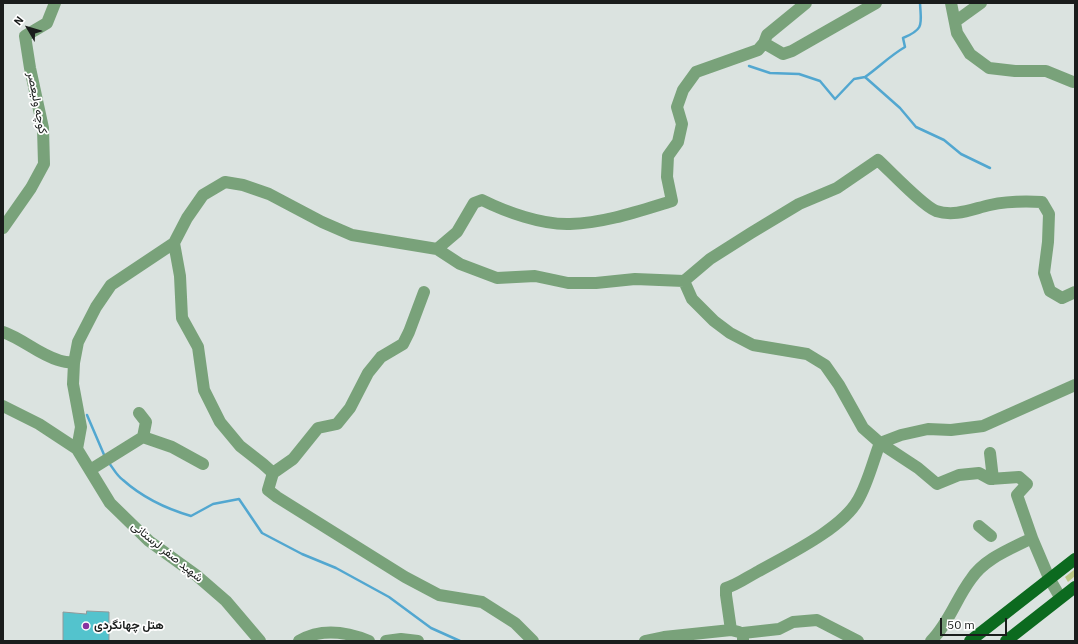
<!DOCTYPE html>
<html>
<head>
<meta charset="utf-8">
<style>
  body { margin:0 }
  #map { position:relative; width:1078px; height:644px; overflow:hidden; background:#dbe3e0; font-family:"IBM Plex Sans",sans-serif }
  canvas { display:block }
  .frame { position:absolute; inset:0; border:4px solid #1a1d1c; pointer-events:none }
  .north { position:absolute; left:8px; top:8px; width:40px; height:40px; -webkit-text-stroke:3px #fff; paint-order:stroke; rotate:308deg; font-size:11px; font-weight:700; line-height:16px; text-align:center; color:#1a1d1c }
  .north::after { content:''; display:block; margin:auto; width:14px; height:18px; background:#1a1d1c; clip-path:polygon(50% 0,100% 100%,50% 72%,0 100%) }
  .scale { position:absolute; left:940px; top:618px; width:67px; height:18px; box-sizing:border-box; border:2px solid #1a1d1c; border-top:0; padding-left:5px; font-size:12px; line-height:14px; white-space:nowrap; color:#1a1d1c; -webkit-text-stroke:3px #fff; paint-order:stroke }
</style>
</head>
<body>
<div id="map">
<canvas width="1078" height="644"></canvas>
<div class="frame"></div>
<div class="north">N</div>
<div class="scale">50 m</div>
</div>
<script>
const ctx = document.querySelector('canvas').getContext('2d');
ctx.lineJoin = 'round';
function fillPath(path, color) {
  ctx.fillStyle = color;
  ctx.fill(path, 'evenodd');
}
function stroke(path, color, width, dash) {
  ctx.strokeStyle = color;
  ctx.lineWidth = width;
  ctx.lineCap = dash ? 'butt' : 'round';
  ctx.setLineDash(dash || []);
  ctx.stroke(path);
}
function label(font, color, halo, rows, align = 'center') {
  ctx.font = font + ' "IBM Plex Sans",Vazirmatn,sans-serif';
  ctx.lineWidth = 3.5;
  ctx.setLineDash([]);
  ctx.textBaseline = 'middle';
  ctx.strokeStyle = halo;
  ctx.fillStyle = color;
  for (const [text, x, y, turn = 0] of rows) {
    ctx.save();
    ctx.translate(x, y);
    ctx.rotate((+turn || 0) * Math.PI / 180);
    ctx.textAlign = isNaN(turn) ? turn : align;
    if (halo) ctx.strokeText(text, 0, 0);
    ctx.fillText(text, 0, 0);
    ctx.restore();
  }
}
fillPath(new Path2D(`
  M1075,569V576L1068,582L1065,577Z`), '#bbc784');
stroke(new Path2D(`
  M749,66L770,73L799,74L820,81L835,99L854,79L865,77L900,108L916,127L944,140L961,154L990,168
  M865,77C879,67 891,55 905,47L903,38C925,29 921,24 920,3
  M87,415L105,457
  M109,463C113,468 117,476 123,480C142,497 167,509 191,516L213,504L239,499L262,533L302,554L336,568L389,597L431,628L460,641`), '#52a7d0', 2.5);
const building = new Path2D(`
  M87,611L109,612V641H63V612L86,614Z`);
fillPath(building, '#53c3cd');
stroke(building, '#90999a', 1);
stroke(new Path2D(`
  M951,3L957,33L970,54L989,68L1015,71H1046L1073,82
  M956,21L981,3
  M764,43L783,54L792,51L876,3
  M3,228L31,188L44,164L43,128L30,68L25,36L47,23L55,3
  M174,243L180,276L182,318L198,347L204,390L220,422L240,446L263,464L273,473L268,490L277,497L405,577L439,595L482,602L515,623L533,641
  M437,249L457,232L474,203L482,200C506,212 542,225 570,224C605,223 639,211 672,201L667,177L668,156L678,142L682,124L677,107L683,90L696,72L758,50L764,43L767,35L806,3
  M684,281L692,299L714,321L730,333L753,345L807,354L825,365L839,385L863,428L880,443C873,461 868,483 858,500C842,529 787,555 759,571C747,577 739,584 726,588V595L731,630
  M3,332C23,339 38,354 58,360C63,362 68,362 74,363
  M3,406L39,424L77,449L110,503L149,541L196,575L226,601L260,641
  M143,437L172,447L203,464
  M880,443L918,468L937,484L959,475L979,473L990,479L1019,477L1027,484L1017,495L1032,538
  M880,443L901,435L928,429L951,430L983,426L1075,385
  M77,449L81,427L73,384L74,363L78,342L96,307L111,285L174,243L187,218L203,195L225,182L243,185L269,194L322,222L352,235L437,249L460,264L497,278L535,276L568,283H596L635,279L684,281L710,259L751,233L799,204L837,188L878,160C890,171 923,206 936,211C955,217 972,209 990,205C1008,201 1024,201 1042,202L1049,214L1048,242L1044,273L1050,291L1062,298L1075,292
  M990,453L993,479
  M90,470L143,437L146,422L139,413
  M273,473L293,459L318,428L337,424L350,408L368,373L381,357L403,344L409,332L424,292
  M979,526L991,536
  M299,641C321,628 347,632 369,641
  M386,641L401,639L418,641
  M645,641L664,637
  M670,641L664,637L731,630L739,632
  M743,641V633L779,629L793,622L817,620L858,641
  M931,641C949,623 956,599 971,579C985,558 1011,549 1032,538L1049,578L1060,597`), '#79a27a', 12);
stroke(new Path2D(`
  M970,641L1075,559
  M1006,641L1075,587`), '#0c6a1f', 12);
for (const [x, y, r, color] of [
  [86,626,4,"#8832a0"]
]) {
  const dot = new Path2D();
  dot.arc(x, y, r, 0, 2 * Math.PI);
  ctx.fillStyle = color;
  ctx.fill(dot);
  stroke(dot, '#fff', 1.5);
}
label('12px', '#1a1d1c', '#fff', [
  ["کوچه ولیعصر",37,103,79],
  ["شهید صفر لرستانی",167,552,39]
]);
label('bold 12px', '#1a1d1c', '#fff', [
  ["هتل چهانگردی",94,626]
], 'left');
</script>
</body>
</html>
